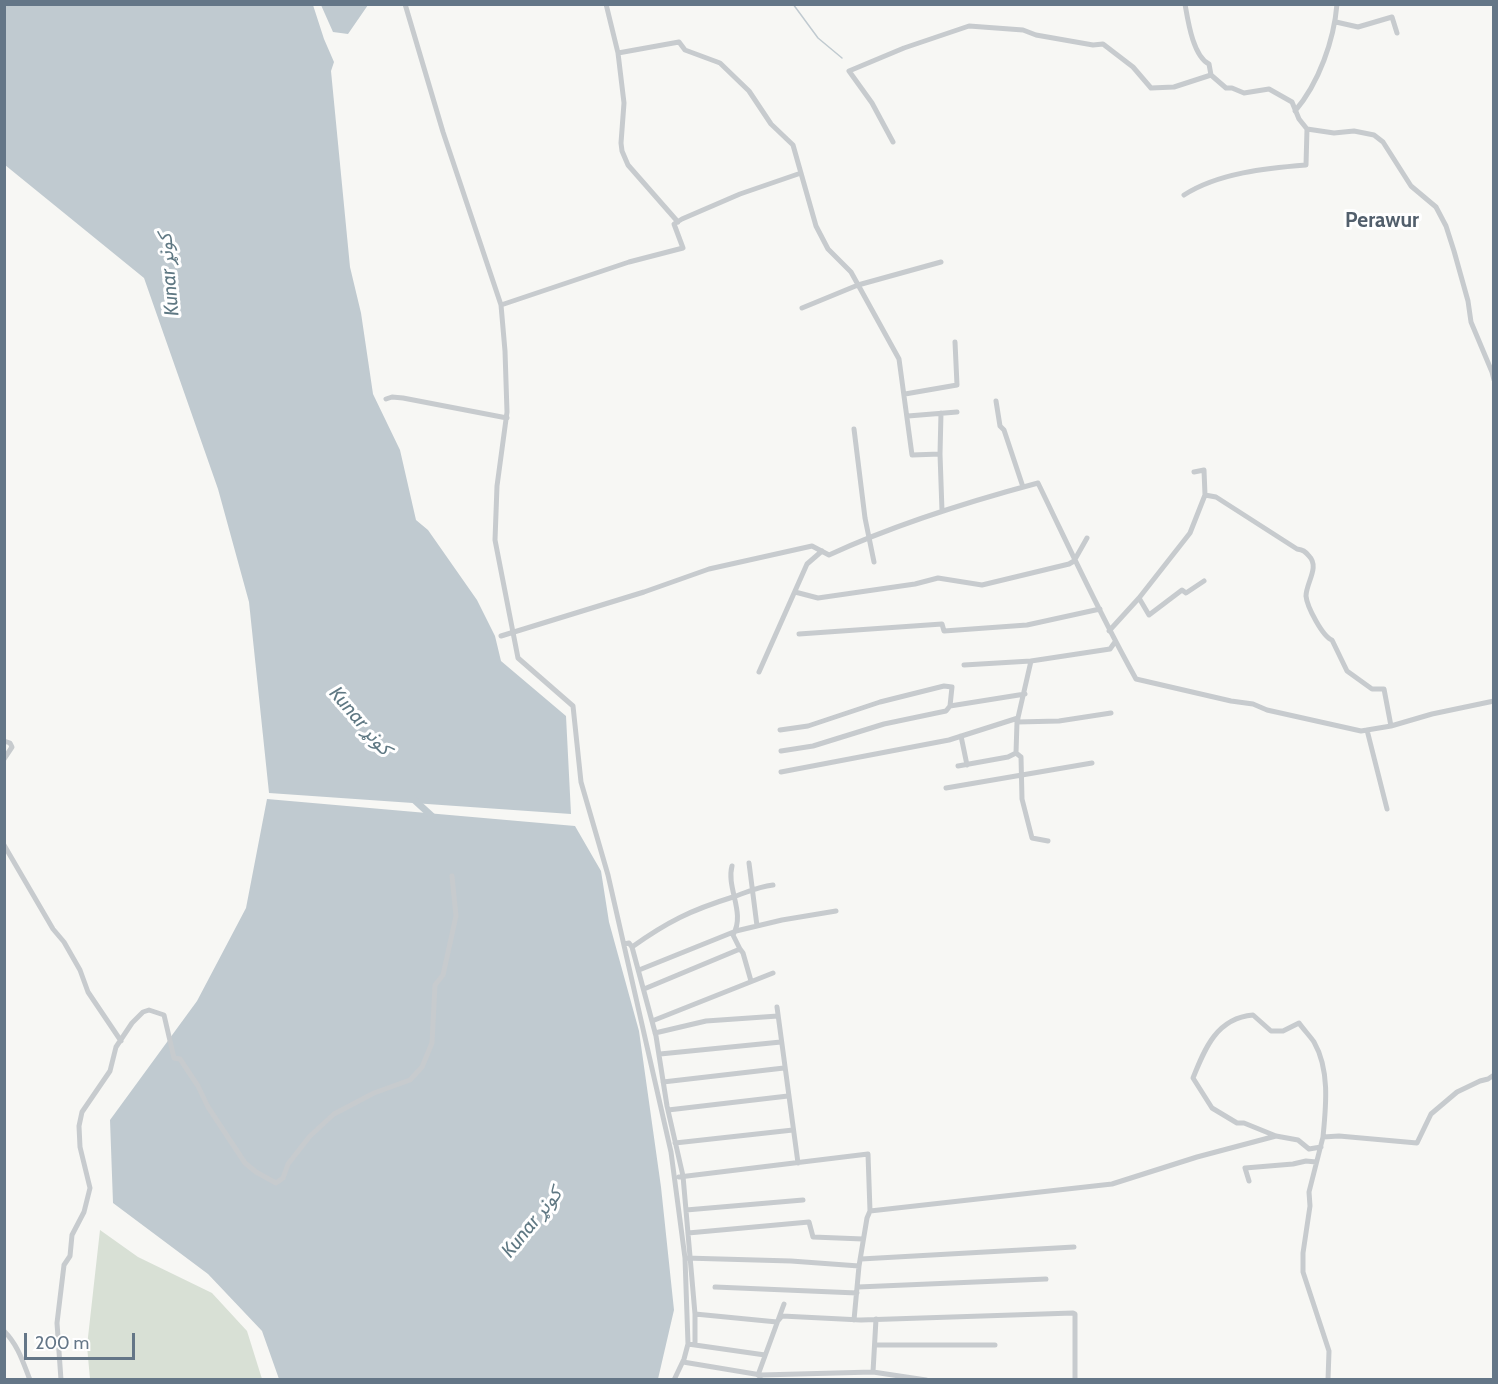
<!DOCTYPE html>
<html>
<head>
<meta charset="utf-8">
<style>
  body { margin:0 }
  #map { position:relative; width:1498px; height:1384px; overflow:hidden; background:#f7f7f4; font-family:Cabin,sans-serif }
  canvas { display:block }
  .frame { position:absolute; inset:0; border:6px solid #647687; pointer-events:none }
  .scale { position:absolute; left:24px; top:1333px; width:111px; height:27px; box-sizing:border-box; border:3px solid #647687; border-top:0; padding-left:8px; font-size:18px; line-height:21px; white-space:nowrap; color:#647687; -webkit-text-stroke:4px #fff; paint-order:stroke }
</style>
</head>
<body>
<div id="map">
<canvas width="1498" height="1384"></canvas>
<div class="frame"></div>
<div class="scale">200 m</div>
</div>
<script>
const ctx = document.querySelector('canvas').getContext('2d');
ctx.lineJoin = 'round';
function fillPath(path, color) {
  ctx.fillStyle = color;
  ctx.fill(path, 'evenodd');
}
function stroke(path, color, width, dash) {
  ctx.strokeStyle = color;
  ctx.lineWidth = width;
  ctx.lineCap = dash ? 'butt' : 'round';
  ctx.setLineDash(dash || []);
  ctx.stroke(path);
}
function label(font, color, halo, rows, align = 'center') {
  ctx.font = font + ' Cabin,"Noto Sans Arabic",sans-serif';
  ctx.lineWidth = 6;
  ctx.setLineDash([]);
  ctx.textBaseline = 'middle';
  ctx.strokeStyle = halo;
  ctx.fillStyle = color;
  for (const [text, x, y, turn = 0] of rows) {
    ctx.save();
    ctx.translate(x, y);
    ctx.rotate((+turn || 0) * Math.PI / 180);
    ctx.textAlign = isNaN(turn) ? turn : align;
    if (halo) ctx.strokeText(text, 0, 0);
    ctx.fillText(text, 0, 0);
    ctx.restore();
  }
}
fillPath(new Path2D(`
  M100,1230L138,1257L212,1293L247,1331L262,1379H90L87,1346Z`), '#d8e0d5');
fillPath(new Path2D(`
  M4,5H313L324,39L334,62L331,71L350,267L361,313L373,394L400,450L416,520L428,530L477,600L495,636L501,661L566,716L571,814L269,793L249,602L218,489L144,278L5,165Z
  M321,5V4L368,5L348,34L333,32Z
  M267,799L575,826L601,871L609,922L639,1031L661,1187L674,1310L658,1379H279L262,1331L208,1274L113,1203L110,1120L197,1001L246,908Z`), '#c0cad0');
stroke(new Path2D(`
  M793,4L818,38L842,58`), '#c0cad0', 1.5);
stroke(new Path2D(`
  M411,797L434,818`), '#c0cad0', 7);
stroke(new Path2D(`
  M405,4L443,132L501,305L505,351L507,412L497,486L495,540L518,658L573,706L581,782L608,875L671,1152L685,1258L688,1344L684,1359L674,1380
  M606,4L618,53L679,42L685,50L720,63L749,91L771,124L793,145L816,226L828,249L851,272L899,359L912,455L940,454L942,511
  M1185,4C1188,21 1193,56 1209,64L1211,75
  M1336,22L1358,27L1392,17L1397,33
  M618,53L624,103L621,143L622,151L628,165L678,222
  M1295,111C1319,83 1334,40 1337,4
  M893,142L872,103L849,71L904,48L969,26L1023,30L1036,35L1093,45L1103,44L1133,67L1151,88L1174,87L1211,75L1226,88H1232L1244,93L1269,89L1292,102L1299,119L1307,129L1334,133L1354,131L1374,135L1383,142L1411,186L1436,207L1446,226L1454,251L1468,301L1471,322L1492,372L1494,380
  M1184,195C1218,173 1267,168 1306,165L1307,129
  M501,305L629,262L683,248L674,224L682,219L740,194L801,173
  M802,308L858,285L941,262
  M905,394L957,385L955,342
  M386,399L392,397L403,398L507,418
  M996,401L1000,426L1004,430L1023,487
  M908,416L957,412
  M854,429L865,518L874,562
  M940,454L941,413
  M1194,472L1204,470L1205,495
  M795,592L818,598L915,584L938,578L982,585L1069,564L1074,561L1087,538
  M1139,598L1149,615L1182,590L1186,593L1204,581
  M1109,631L1139,598L1190,533L1205,495L1216,497L1297,549C1303,550 1305,551 1309,556C1320,567 1306,583 1306,596C1307,607 1323,637 1332,640L1347,671L1372,689H1384L1391,726
  M799,634L942,624L944,631L1027,625L1100,609
  M501,636L644,592L709,569L812,546L829,555C896,524 967,502 1038,483C1070,549 1100,615 1136,679L1231,701L1253,704L1267,710L1361,731L1391,726L1432,714L1494,701
  M964,665L1031,661
  M759,672L807,564L822,551
  M780,730L808,726L880,702L944,686L952,687L950,706
  M1367,730L1387,809
  M961,736L967,765
  M4,741L10,743L12,747L4,759
  M781,751L813,746L884,724L946,711L950,706L1025,694
  M958,766L1008,757L1016,753
  M781,772L949,740L1018,718L1017,722L1059,721L1111,713
  M946,788L1092,763
  M1048,841L1032,838L1022,799L1021,757L1016,753L1017,722L1031,661L1110,649L1115,642
  M4,845L53,929L64,942L80,970L88,992L121,1041
  M749,863L757,926
  M624,944L629,943L632,947L656,1036L667,1106L683,1176L695,1314V1345L688,1344
  M632,947C667,922 691,910 733,897C748,892 757,887 773,885
  M740,949L743,953L751,981
  M639,970L736,931L782,920L836,911
  M644,989L740,949L733,935C746,913 726,888 732,866
  M777,1007L798,1163
  M652,1021L773,973
  M655,1033L706,1021L778,1016
  M660,1054L781,1042
  M663,1082L784,1068
  M668,1110L788,1096
  M675,1143L793,1130
  M1321,1147L1309,1149L1298,1140L1276,1136L1244,1123H1237L1212,1108L1193,1078C1205,1048 1217,1018 1253,1015L1271,1031H1283L1299,1023C1304,1030 1310,1036 1314,1042C1330,1070 1326,1106 1323,1137
  M679,1177L868,1154L870,1211
  M1249,1181L1245,1168L1293,1164L1306,1161L1316,1162
  M686,1210L803,1200
  M688,1233L809,1222L813,1237L863,1239
  M685,1258L791,1261L859,1266L867,1218L870,1211L1112,1184L1197,1157L1276,1136
  M861,1259L1074,1247
  M715,1287L857,1293
  M858,1287L1046,1279
  M695,1314L777,1322L782,1316L861,1320L1073,1313L1075,1314V1380
  M854,1320L859,1266
  M4,1331C18,1345 23,1362 30,1380
  M695,1345L765,1355
  M875,1345H995
  M683,1362L761,1375L759,1380
  M873,1372L876,1319
  M758,1375L784,1304
  M761,1375L873,1372L926,1380
  M61,1380L57,1323L64,1265L70,1256L72,1235L84,1212L90,1188L80,1147L79,1126L82,1112L110,1071L116,1047L132,1023L143,1012L149,1010L164,1015L174,1058L180,1059L198,1086L208,1107L245,1163L256,1172L276,1183L283,1178L288,1164L310,1136L334,1114L374,1093L410,1080L422,1067L432,1043L435,985L443,975L456,916L452,876
  M1328,1380L1329,1351L1303,1272V1253L1310,1206L1309,1192L1323,1137L1339,1136L1417,1143L1431,1114L1457,1092L1480,1081L1488,1079L1494,1075`), '#c7cbce', 5);
label('italic 20px', '#5f7883', '#fff', [
  ["Kunar کونړ",169,275,-95],
  ["Kunar کونړ",360,721,49],
  ["Kunar کونړ",532,1223,-51]
]);
label('bold 21px', '#525f6c', '#fff', [
  ["Perawur",1382,221]
]);
</script>
</body>
</html>
